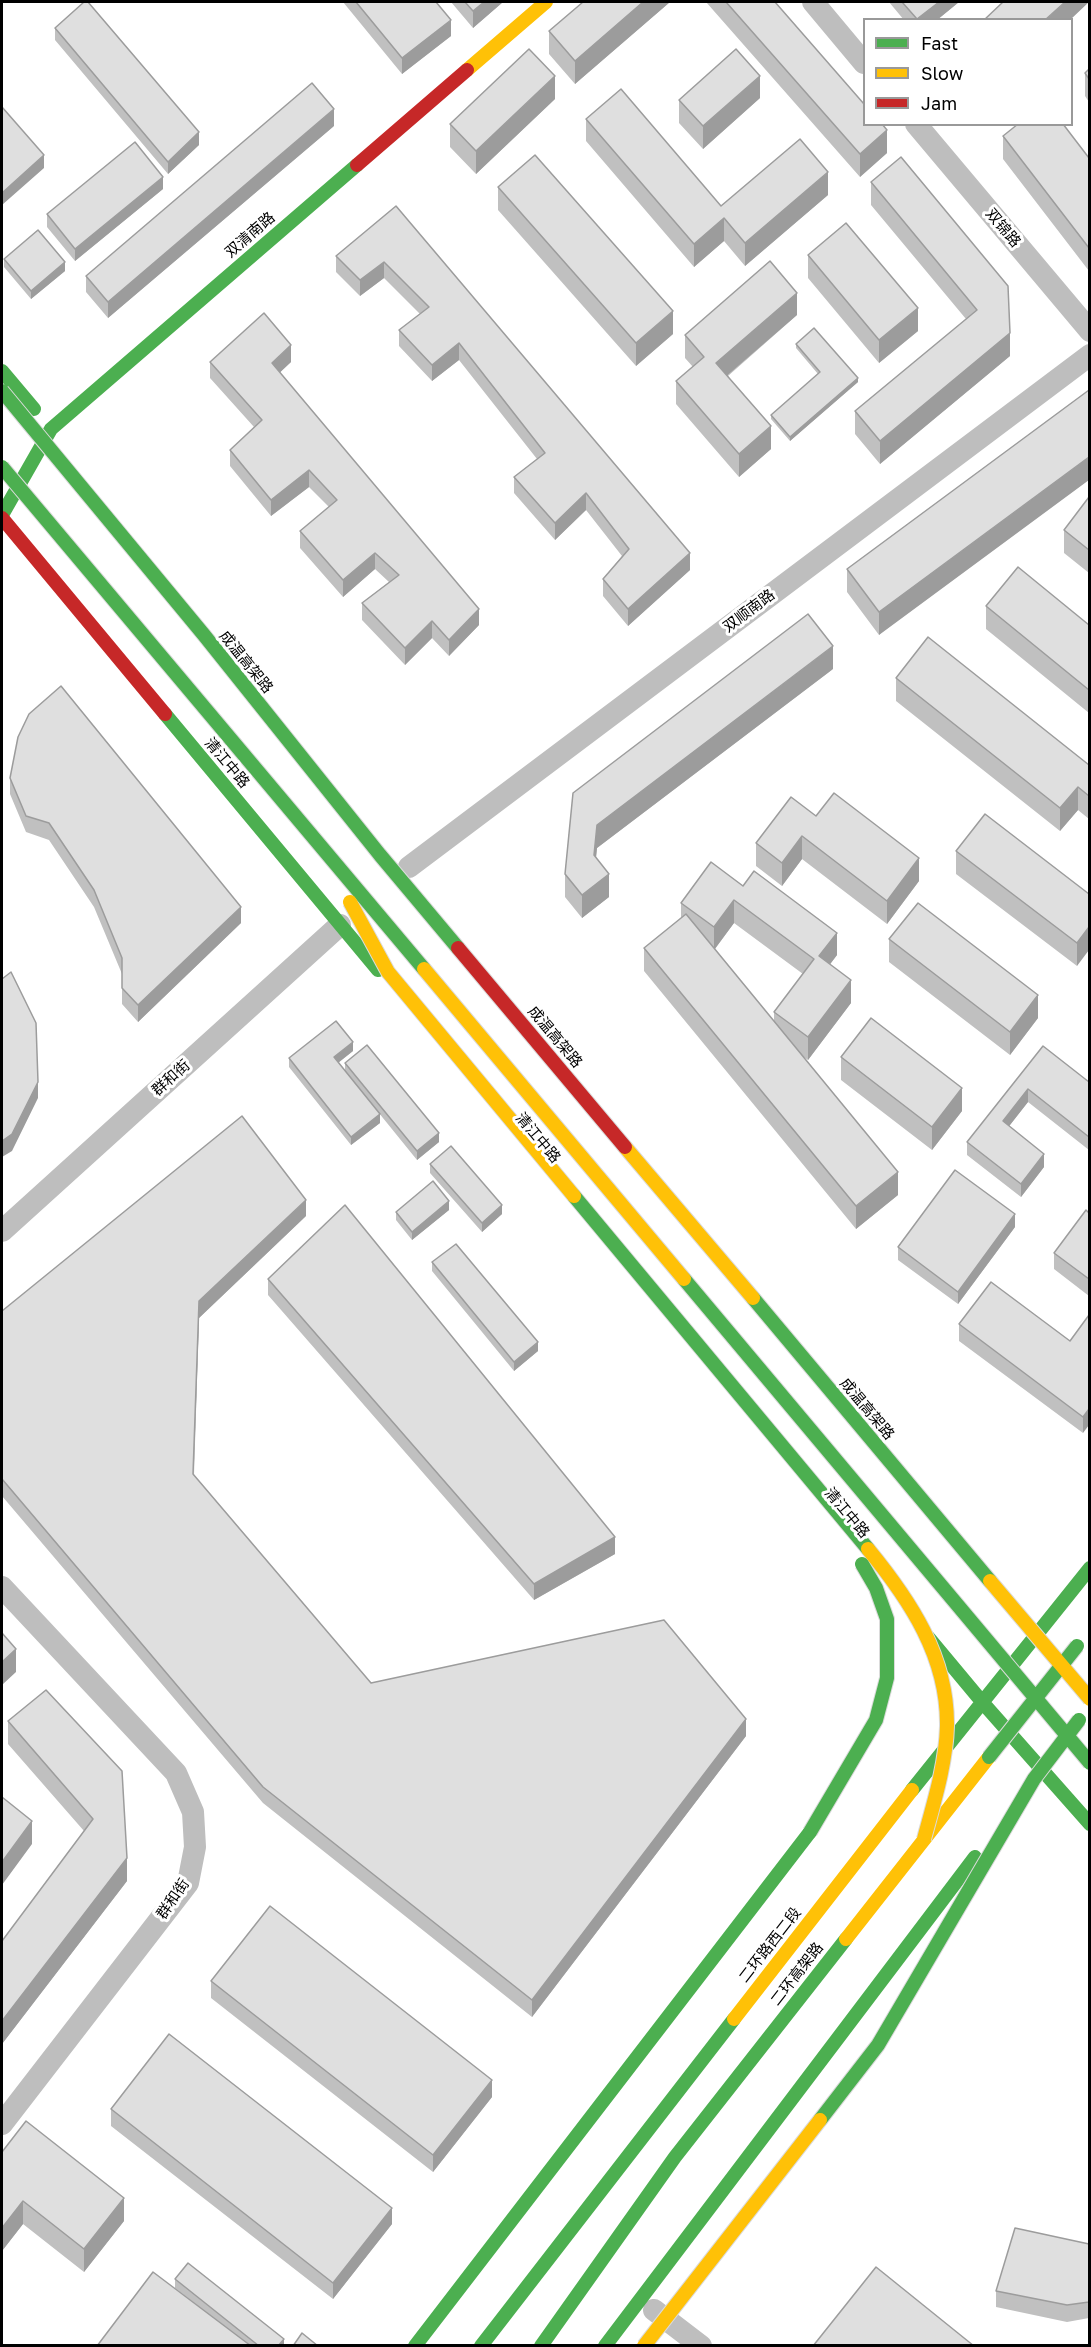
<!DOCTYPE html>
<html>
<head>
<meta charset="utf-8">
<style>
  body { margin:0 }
  #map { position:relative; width:1091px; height:2347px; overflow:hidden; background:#fff; font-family:"Golos Text",sans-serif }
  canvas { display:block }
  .frame { position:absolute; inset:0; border:3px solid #000; pointer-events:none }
  .legend { position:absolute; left:863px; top:18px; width:210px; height:108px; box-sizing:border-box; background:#fff; border:2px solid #999; margin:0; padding:8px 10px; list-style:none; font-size:18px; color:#000 }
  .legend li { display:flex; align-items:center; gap:12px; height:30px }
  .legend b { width:30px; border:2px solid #999 }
</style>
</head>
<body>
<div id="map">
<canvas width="1091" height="2347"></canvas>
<div class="frame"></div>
<ul class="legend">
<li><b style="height:8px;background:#4caf50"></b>Fast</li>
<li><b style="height:8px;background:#ffc107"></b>Slow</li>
<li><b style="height:8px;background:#c62828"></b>Jam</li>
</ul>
</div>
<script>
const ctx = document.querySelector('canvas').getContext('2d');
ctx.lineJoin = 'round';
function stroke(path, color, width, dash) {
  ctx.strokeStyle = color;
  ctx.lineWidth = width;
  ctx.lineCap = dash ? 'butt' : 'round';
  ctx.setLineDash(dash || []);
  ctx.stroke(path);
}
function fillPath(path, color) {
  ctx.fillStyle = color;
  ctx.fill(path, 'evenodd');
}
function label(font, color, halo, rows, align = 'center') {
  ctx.font = font + ' "Golos Text","Noto Sans SC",sans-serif';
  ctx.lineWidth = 6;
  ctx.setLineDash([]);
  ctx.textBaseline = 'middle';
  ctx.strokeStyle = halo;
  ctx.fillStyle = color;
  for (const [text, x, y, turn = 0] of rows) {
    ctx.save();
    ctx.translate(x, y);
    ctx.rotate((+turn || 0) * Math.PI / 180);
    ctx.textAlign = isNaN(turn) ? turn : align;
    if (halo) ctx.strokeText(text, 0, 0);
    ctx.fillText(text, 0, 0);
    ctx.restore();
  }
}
stroke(new Path2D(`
  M813,2L864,63
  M916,124L1090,331
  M409,867L1090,355
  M2,1231L340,925
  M2,1587L176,1773L193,1812L195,1847L188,1883L2,2124
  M654,2310L701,2346`), '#bebebe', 22);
stroke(new Path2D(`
  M2,371L34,409
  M2,515L51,429L357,165
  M165,714L378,970
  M928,1637L983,1703L1090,1824
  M912,1790L1090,1568
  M415,2346L810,1832
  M481,2346L734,2019
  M541,2346L675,2157L846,1939
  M605,2346L975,1857`), '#4caf50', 14);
stroke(new Path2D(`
  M467,70L546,2
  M846,1939L989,1757
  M734,2019L912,1790`), '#ffc107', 14);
stroke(new Path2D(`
  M357,165L467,70
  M2,518L165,714`), '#c62828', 14);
const fastBridge = new Path2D(`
  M2,391L204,635L380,855L458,948
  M2,467L424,969
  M574,1196L868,1549
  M684,1279L1090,1763
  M753,1298L990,1581
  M989,1757L1077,1646
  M810,1832L876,1720L887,1678V1619L876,1588L862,1564
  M820,2120L878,2045L1034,1779L1079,1720`);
const slowBridge = new Path2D(`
  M350,902L388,972L574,1196
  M424,969L684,1279
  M625,1147L753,1298
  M868,1549C910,1600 948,1657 947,1726C946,1764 934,1802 924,1839
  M990,1581L1090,1699
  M644,2346L820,2120`);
const jamBridge = new Path2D(`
  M458,948L625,1147`);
stroke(fastBridge, '#dbdbdb', 16, []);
stroke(slowBridge, '#dbdbdb', 16, []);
stroke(jamBridge, '#dbdbdb', 16, []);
stroke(fastBridge, '#4caf50', 14);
stroke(slowBridge, '#ffc107', 14);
stroke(jamBridge, '#c62828', 14);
fillPath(new Path2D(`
  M343,2H436L451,36L402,74Z
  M451,2H503L473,28Z
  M583,2H670L575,84L549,54V31Z
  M706,2H775L887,153L860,177Z
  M889,2H959L937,20H904Z
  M55,28L199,145L168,174L55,40Z
  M1089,69V102L1085,96V73Z
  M760,98L703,149L679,123V100Z
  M555,99L476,174L450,147V124Z
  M586,119L721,206L828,195L745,266L724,241L694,267L586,141Z
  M334,126L108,318L86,292V276Z
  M1003,136L1089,158V271L1003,159Z
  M871,182L1010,333V356L880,464L855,434V411L966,319L871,205Z
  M498,187L673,334L636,366L498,210Z
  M163,189L75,261L47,227V214Z
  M396,206L690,570L628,626L603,596V579L622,556L586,510L555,540L514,493V477L537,459L459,360L432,381L399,346V330L420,314L384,278L360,296L336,272V256Z
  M808,255L918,331L879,363L808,278Z
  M4,259L65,271L31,299L4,267Z
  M797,315L728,376L771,449L739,477L676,404V381L693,367L685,358V335Z
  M796,344L858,382L790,441L771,419V415L818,374L796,348Z
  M210,362H291L279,373L479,625L449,656L432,638L405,665L362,620V603L389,582L375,569L343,597L300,548V531L329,507L309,487L271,516L230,466V450L254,427L210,378Z
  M1089,390L879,635L847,592V569Z
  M1089,497V573L1064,553V530Z
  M986,606L1089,625V713L986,629Z
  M833,669L597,848L596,857L609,897L582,918L565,897V874L573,793Z
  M896,678L1089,765V819L1078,810L1060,831L896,701Z
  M10,778L241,923L138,1022L122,1004V974L94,907L49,840L26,832L10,794Z
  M816,816L919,881L887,924L802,859L782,886L756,866V843Z
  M956,851L1089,894L1077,966L956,874Z
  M711,862L837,955L830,964L851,1003L808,1060L801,1055L898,1195L856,1229L644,971V948L681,918V903ZM734,923L803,974L774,1012V1022L715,949Z
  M889,939L1038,1018L1010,1055L889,962Z
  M1043,1046L1089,1082V1150L1028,1102L1009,1126L1044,1167L1021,1197L967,1155V1142Z
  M353,1051L338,1063L345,1071V1063L439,1142L417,1160L370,1102L380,1123L351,1145L289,1067V1058Z
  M841,1057L962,1111L932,1150L841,1080Z
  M430,1164L502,1214L482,1232L430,1173Z
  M449,1210L412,1240L396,1220V1212Z
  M1089,1213V1296L1054,1269V1253Z
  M306,1216L199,1318L194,1475L371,1683L746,1736L532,2017L263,1803L2,1496V1311Z
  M1015,1227L958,1304L898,1260V1247Z
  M432,1262L538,1351L514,1371L432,1271Z
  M268,1279L615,1554L534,1600L268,1295Z
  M1089,1315L1083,1433L959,1341V1324L1070,1341Z
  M46,1690L127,1881L2,2044V1941L84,1831L8,1744V1721Z
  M211,1981L492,2097L433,2172L211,1998Z
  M111,2109L392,2224L333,2299L111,2126Z
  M2,2152L124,2221L84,2272L23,2224L2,2251Z
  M1089,2244V2318L1067,2322L996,2307V2291Z
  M175,2279L284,2346H97L197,2305L175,2288Z`), '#c0c0c0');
fillPath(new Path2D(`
  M484,2H503L473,28V11Z
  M643,2H670L575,84V61Z
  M939,2H959L937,20L917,19Z
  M1065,2H1089L1070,20H1045Z
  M451,20V36L402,74V58Z
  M555,76V99L476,174V151Z
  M760,76V98L703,149V126Z
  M334,109V126L108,318V302Z
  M887,130V153L860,177V154Z
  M199,132V145L168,174V162Z
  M44,155V168L2,205V193Z
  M828,172V195L745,266V243Z
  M163,177V189L75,261V249Z
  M724,218V241L694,267V244Z
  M65,262V271L31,299V291Z
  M384,262V278L360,296V280Z
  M797,293V315L716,385V363Z
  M918,308V331L879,363V340Z
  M673,311V334L636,366V343Z
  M1010,333V356L880,464V441Z
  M459,343V360L432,381V365Z
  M291,345V362L272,380V363Z
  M858,378V382L790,441V437Z
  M771,426V449L739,477V454Z
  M1089,457V480L879,635V612Z
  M309,470V487L271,516V500Z
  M586,493V510L555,540V523Z
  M375,553V569L343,597V580Z
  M690,553V570L628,626V609Z
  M479,609V625L449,656V640Z
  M432,621V638L405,665V648Z
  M833,646V669L597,848L594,877V855L597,825Z
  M1078,787V810L1060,831V808Z
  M802,836V859L782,886V863Z
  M919,858V881L887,924V901Z
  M609,874V897L582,918V895Z
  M734,900V923L714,950V927Z
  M241,907V923L138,1022V1005Z
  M1089,927V950L1077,966V943Z
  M837,933V955L819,979V956Z
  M851,980V1003L808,1060V1037Z
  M1038,995V1018L1010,1055V1032Z
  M353,1042V1051L334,1066V1057Z
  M38,1082V1098L12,1151L2,1157V1141Z
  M962,1088V1111L932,1150V1127Z
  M1028,1089V1102L1003,1134V1121Z
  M380,1114V1123L351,1145V1137Z
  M439,1133V1142L417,1160V1151Z
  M1044,1154V1167L1021,1197V1184Z
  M898,1172V1195L856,1229V1206Z
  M306,1200V1216L199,1318L193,1490L199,1301Z
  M449,1201V1210L412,1240V1232Z
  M502,1205V1214L482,1232V1223Z
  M1015,1214V1227L958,1304V1292Z
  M538,1342V1351L514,1371V1362Z
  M1089,1409V1425L1083,1433V1417Z
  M615,1537V1554L534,1600V1584Z
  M16,1649V1672L2,1685V1662Z
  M746,1719V1736L532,2017V2000Z
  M32,1821V1844L2,1885V1862Z
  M127,1858V1881L2,2044V2021Z
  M492,2080V2097L433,2172V2155Z
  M124,2198V2221L84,2272V2249Z
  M23,2201V2224L2,2251V2228Z
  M392,2208V2224L333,2299V2283Z
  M284,2339V2346H278Z`), '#9c9c9c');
const building = new Path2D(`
  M84,2H88L199,132L168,162L55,28Z
  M356,2H436L451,20L402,58Z
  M465,2H484L473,11Z
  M583,2H643L575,61L549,31Z
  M726,2H775L864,104V124H882L887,130L860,154Z
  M902,2H939L917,19Z
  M1003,2H1065L1045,20H984Z
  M529,49L555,76L476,151L450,124Z
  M736,49L760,76L703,126L679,100Z
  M1089,69V79L1085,73Z
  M312,83L334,109L108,302L86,276Z
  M621,89L721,206L800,139L828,172L745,243L724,218L694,244L586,119Z
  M2,107L44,155L2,193Z
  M1018,124H1063L1089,158V248L1003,136Z
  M135,142L163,177L75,249L47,214Z
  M535,155L673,311L636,343L498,187Z
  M901,157L1008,286L1010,333L880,441L855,411L977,310L871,182Z
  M396,206L690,553L628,609L603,579L629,549L586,493L555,523L514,477L545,453L459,343L432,365L399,330L429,307L384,262L360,280L336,256Z
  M846,223L918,308L879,340L808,255Z
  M38,230L65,262L31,291L4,259Z
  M770,261L797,293L716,363L771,426L739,454L676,381L704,357L685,335Z
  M264,313L291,345L272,363L479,609L449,640L432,621L405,648L362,603L399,575L375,553L343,580L300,531L337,500L309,470L271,500L230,450L262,420L210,362Z
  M814,328L858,378L790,437L771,415L820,372L796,344Z
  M1089,390V457L879,612L847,569Z
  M1089,497V550L1064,530Z
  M1018,567L1089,625V690L986,606Z
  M808,614L833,646L597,825L594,855L609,874L582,895L565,874L573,793Z
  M928,637L1089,765V796L1078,787L1060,808L896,678Z
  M61,686L241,907L138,1005L122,988V958L94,890L49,823L26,816L10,778L18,737L29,714Z
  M834,793L919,858L887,901L802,836L782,863L756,843L791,797L816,816Z
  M985,814L1089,894V927L1077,943L956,851Z
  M711,862L743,886L754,871L837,933L819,956L851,980L808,1037L774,1012L814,959L734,900L714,927L681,903Z
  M918,903L1038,995L1010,1032L889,939Z
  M686,914L898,1172L856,1206L644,948Z
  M11,972L36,1023L38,1082L12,1134L2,1141V979Z
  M871,1018L962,1088L932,1127L841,1057Z
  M336,1021L353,1042L334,1057L380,1114L351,1137L289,1058Z
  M367,1045L439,1133L417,1151L345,1063Z
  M1043,1046L1089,1082V1137L1028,1089L1003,1121L1044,1154L1021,1184L967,1142Z
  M242,1116L306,1200L199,1301L193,1474L371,1683L664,1620L746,1719L532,2000L263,1787L2,1479V1311Z
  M451,1146L502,1205L482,1223L430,1164Z
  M955,1170L1015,1214L958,1292L898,1247Z
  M433,1181L449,1201L412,1232L396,1212Z
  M345,1205L615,1537L534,1584L268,1279Z
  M1086,1210L1089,1213V1279L1054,1253Z
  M456,1244L538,1342L514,1362L432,1262Z
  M991,1282L1070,1341L1089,1315V1409L1083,1417L959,1324Z
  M2,1633L16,1649L2,1662Z
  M46,1690L122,1771L127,1858L2,2021V1941L93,1819L8,1721Z
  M2,1797L32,1821L2,1862Z
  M270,1906L492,2080L433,2155L211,1981Z
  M169,2034L392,2208L333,2283L111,2109Z
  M26,2121L124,2198L84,2249L23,2201L2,2228V2152Z
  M1015,2228L1089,2244V2302L1067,2305L996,2291Z
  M188,2263L284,2339L278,2346H259L175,2279Z
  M876,2267L974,2346H813Z
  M153,2272L251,2346H97Z
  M302,2333L318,2346H293Z`);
fillPath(building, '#dfdfdf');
stroke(building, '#9c9c9c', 1.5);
label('15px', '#000', '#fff', [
  ["双锦路",1003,228,50],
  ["双清南路",250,235,-41],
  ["双顺南路",749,611,-37],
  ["成温高架路",246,662,51],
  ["清江中路",227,763,50],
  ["成温高架路",555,1037,50],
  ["群和街",171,1078,-42],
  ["清江中路",538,1138,50],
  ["成温高架路",867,1409,50],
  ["清江中路",847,1513,50],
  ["群和街",173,1899,-56],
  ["二环路西二段",770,1945,-52],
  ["二环高架路",797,1974,-52]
]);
</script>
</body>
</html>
